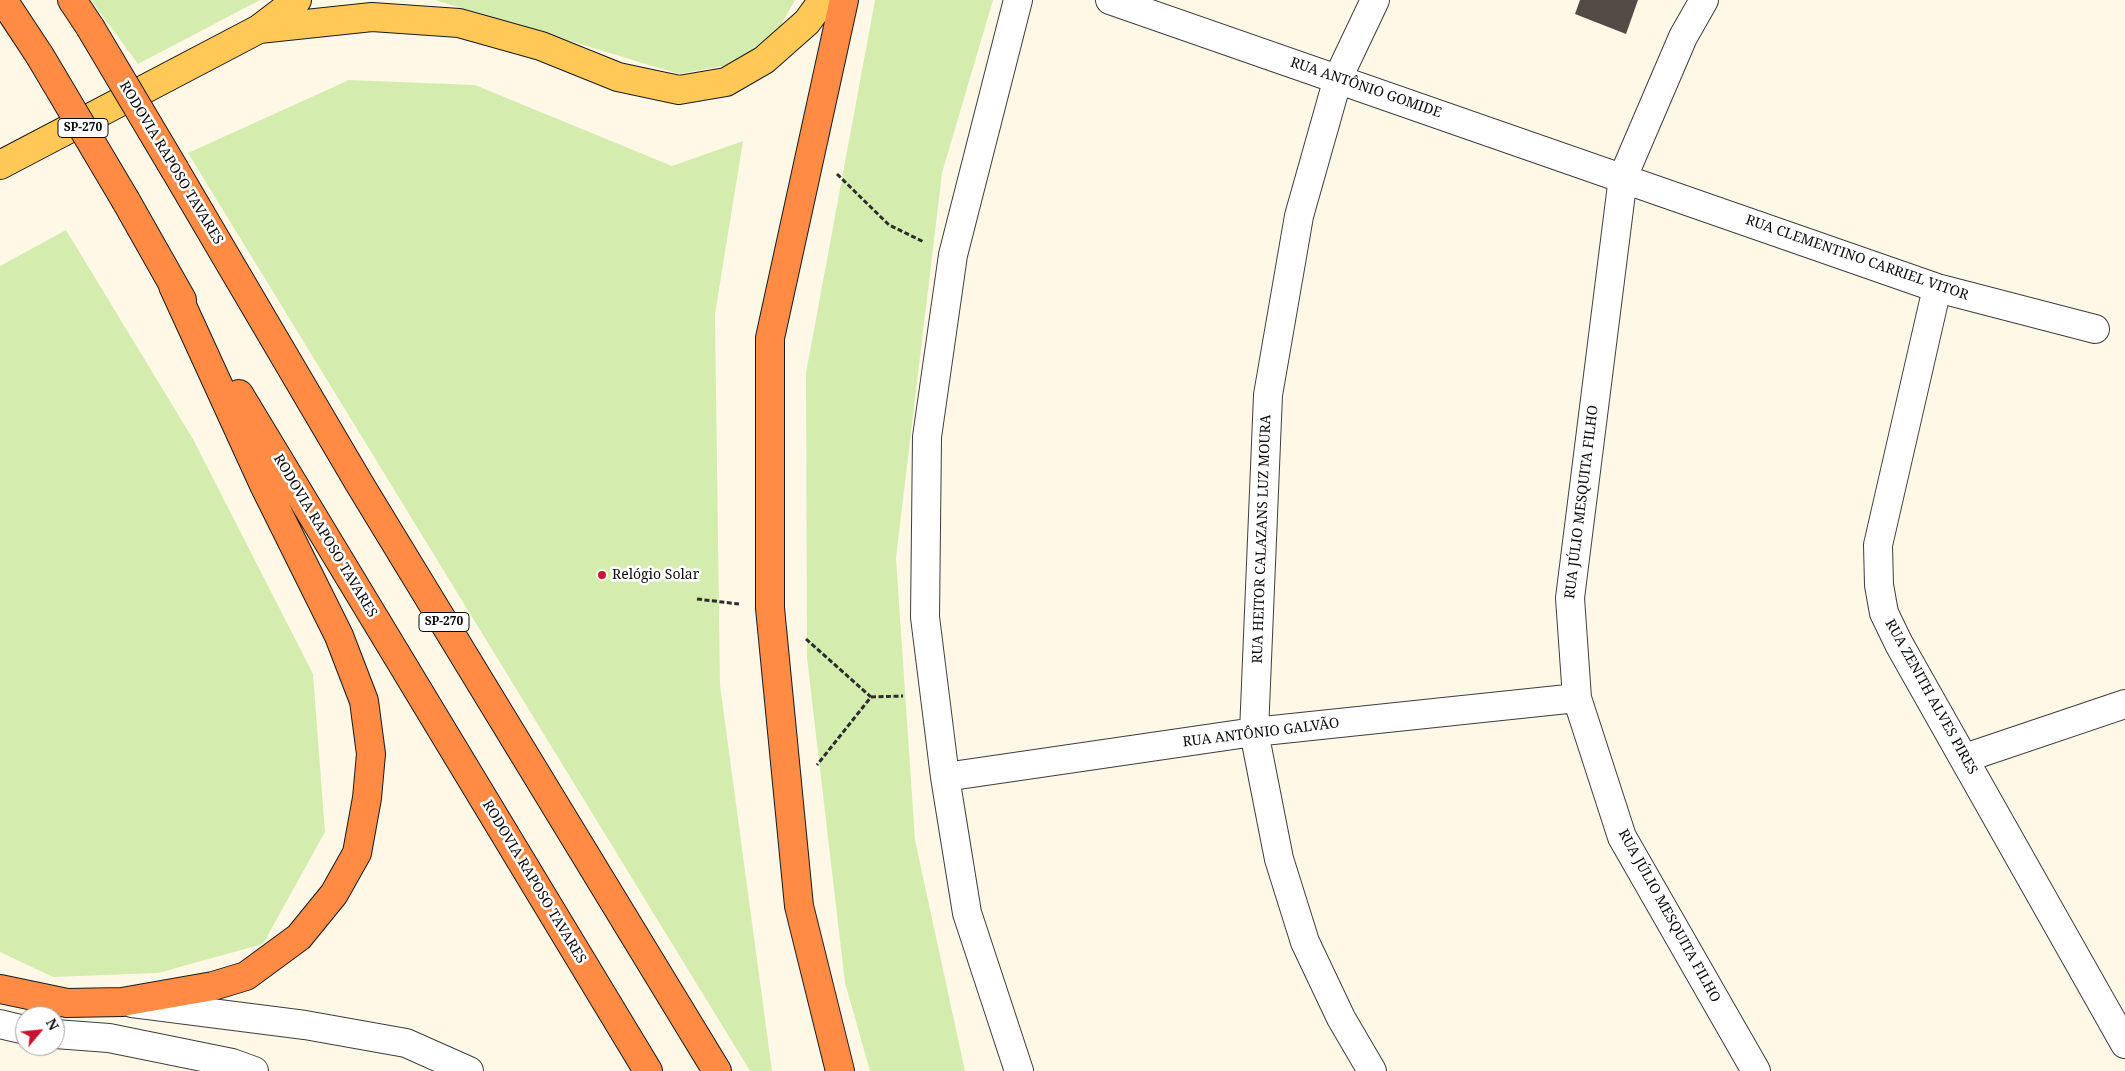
<!DOCTYPE html>
<html>
<head>
<meta charset="utf-8">
<style>
  body { margin:0 }
  #map { position:relative; width:2125px; height:1071px; overflow:hidden; background:#fff8e7; font-family:"Noto Serif",serif }
  canvas { display:block }
  .north { position:absolute; left:15px; top:1006px; width:50px; height:50px; box-sizing:border-box; background:#fff; border:1px solid #9d9d9d; border-radius:50%; rotate:62deg; font-size:14px; font-weight:700; line-height:20px; text-align:center; color:#0a0a0a }
  .north::after { content:''; display:block; margin:auto; width:18px; height:22px; background:#c6172e; clip-path:polygon(50% 0,100% 100%,50% 72%,0 100%) }
</style>
</head>
<body>
<div id="map">
<canvas width="2125" height="1071"></canvas>
<div class="north">N</div>
</div>
<script>
const ctx = document.querySelector('canvas').getContext('2d');
ctx.lineJoin = 'round';
function fillPath(path, color) {
  ctx.fillStyle = color;
  ctx.fill(path, 'evenodd');
}
function stroke(path, color, width, dash) {
  ctx.strokeStyle = color;
  ctx.lineWidth = width;
  ctx.lineCap = dash ? 'butt' : 'round';
  ctx.setLineDash(dash || []);
  ctx.stroke(path);
}
function label(font, color, halo, rows, align = 'center') {
  ctx.font = font + ' "Noto Serif",serif';
  ctx.lineWidth = 5;
  ctx.setLineDash([]);
  ctx.textBaseline = 'middle';
  ctx.strokeStyle = halo;
  ctx.fillStyle = color;
  for (const [text, x, y, turn = 0] of rows) {
    ctx.save();
    ctx.translate(x, y);
    ctx.rotate((+turn || 0) * Math.PI / 180);
    ctx.textAlign = isNaN(turn) ? turn : align;
    if (halo) ctx.strokeText(text, 0, 0);
    ctx.fillText(text, 0, 0);
    ctx.restore();
  }
}
fillPath(new Path2D(`
  M91,0H260L138,64Z
  M435,0H795L775,36L728,65L679,74Z
  M875,0H993L942,173L896,558L915,840L965,1071H870L845,983L807,658L806,373Z
  M349,80L475,85L672,166L743,141L715,314L720,685L772,1071H750L188,153Z
  M66,230L193,439L313,674L325,832L263,944L158,973L53,977L0,952V266Z`), '#d4edae');
fillPath(new Path2D(`
  M1580,0H1638L1626,34L1575,14Z`), '#544a46');
const street = new Path2D(`
  M1018,0L953,255L927,437L925,617L945,777L967,913L1019,1071
  M1110,0L1937,288L2095,329
  M1704,0L1683,37L1623,177L1570,598L1577,698L1622,837L1756,1071
  M1937,288L1878,545L1879,585L1884,613L1899,644L2125,1044
  M1965,758L2125,704
  M945,777L1254,732L1577,698
  M132,1003L305,1025L406,1043L469,1071
  M0,1024L25,1030
  M55,1034L109,1038L232,1063L254,1071
  M1372,1071L1341,1018L1305,942L1279,859L1254,732L1268,395L1299,216L1338,78L1375,0`);
const primary = new Path2D(`
  M259,29L372,17L459,23L541,46L618,77L679,90L726,82L764,60L807,22L823,0
  M0,165L259,29L297,0`);
const highway = new Path2D(`
  M3,0L40,56
  M72,0L90,27
  M175,170L359,483L717,1071
  M126,201L182,300
  M239,394L648,1071
  M0,989L67,1003L122,1002L213,986L246,976L299,937L334,894L357,853L367,798L371,754L364,701L339,636L264,485L173,286
  M840,1071L799,906L770,608V338L844,0`);
stroke(street, '#3d3d3d', 30);
stroke(primary, '#1b1b1b', 30);
stroke(highway, '#1b1b1b', 30);
stroke(new Path2D(`
  M837,174L889,225L924,242
  M697,599L739,604
  M806,639L871,697L817,765
  M871,697L903,696`), '#2c2c2c', 3, [5, 2.5]);
stroke(street, '#fff', 28);
stroke(primary, '#ffc857', 28);
stroke(highway, '#ff8b45', 28);
const highwayBridge = new Path2D(`
  M90,27L175,170
  M40,56L126,201`);
stroke(highwayBridge, '#1b1b1b', 30, []);
stroke(highwayBridge, '#ff8b45', 28);
for (const [x, y, r, color] of [
  [602,575,5,"#c6172e"]
]) {
  const dot = new Path2D();
  dot.arc(x, y, r, 0, 2 * Math.PI);
  ctx.fillStyle = color;
  ctx.fill(dot);
  stroke(dot, '#fff', 2);
}
for (const [x, y, w] of [
  [83,128,50],
  [444,622,50]
]) {
  const box = new Path2D();
  box.roundRect(x - w / 2, y - 9.5, w, 19, 4);
  ctx.fillStyle = '#fff';
  ctx.fill(box);
  stroke(box, '#0a0a0a', 1);
}
label('bold 12px', '#0a0a0a', null, [
  ["SP-270",83,128],
  ["SP-270",444,622]
]);
label('14px', '#0a0a0a', '#fff', [
  ["RUA ANTÔNIO GOMIDE",1366,88,19],
  ["RODOVIA RAPOSO TAVARES",171,163,59],
  ["RUA CLEMENTINO CARRIEL VITOR",1857,258,19],
  ["RUA JÚLIO MESQUITA FILHO",1582,502,-83],
  ["RODOVIA RAPOSO TAVARES",325,536,59],
  ["RUA HEITOR CALAZANS LUZ MOURA",1262,539,-88],
  ["RUA ZENITH ALVES PIRES",1931,697,61],
  ["RUA ANTÔNIO GALVÃO",1261,733,-7],
  ["RODOVIA RAPOSO TAVARES",534,882,59],
  ["RUA JÚLIO MESQUITA FILHO",1669,916,61]
]);
label('14px', '#0a0a0a', '#fff', [
  ["Relógio Solar",612,575]
], 'left');
</script>
</body>
</html>
